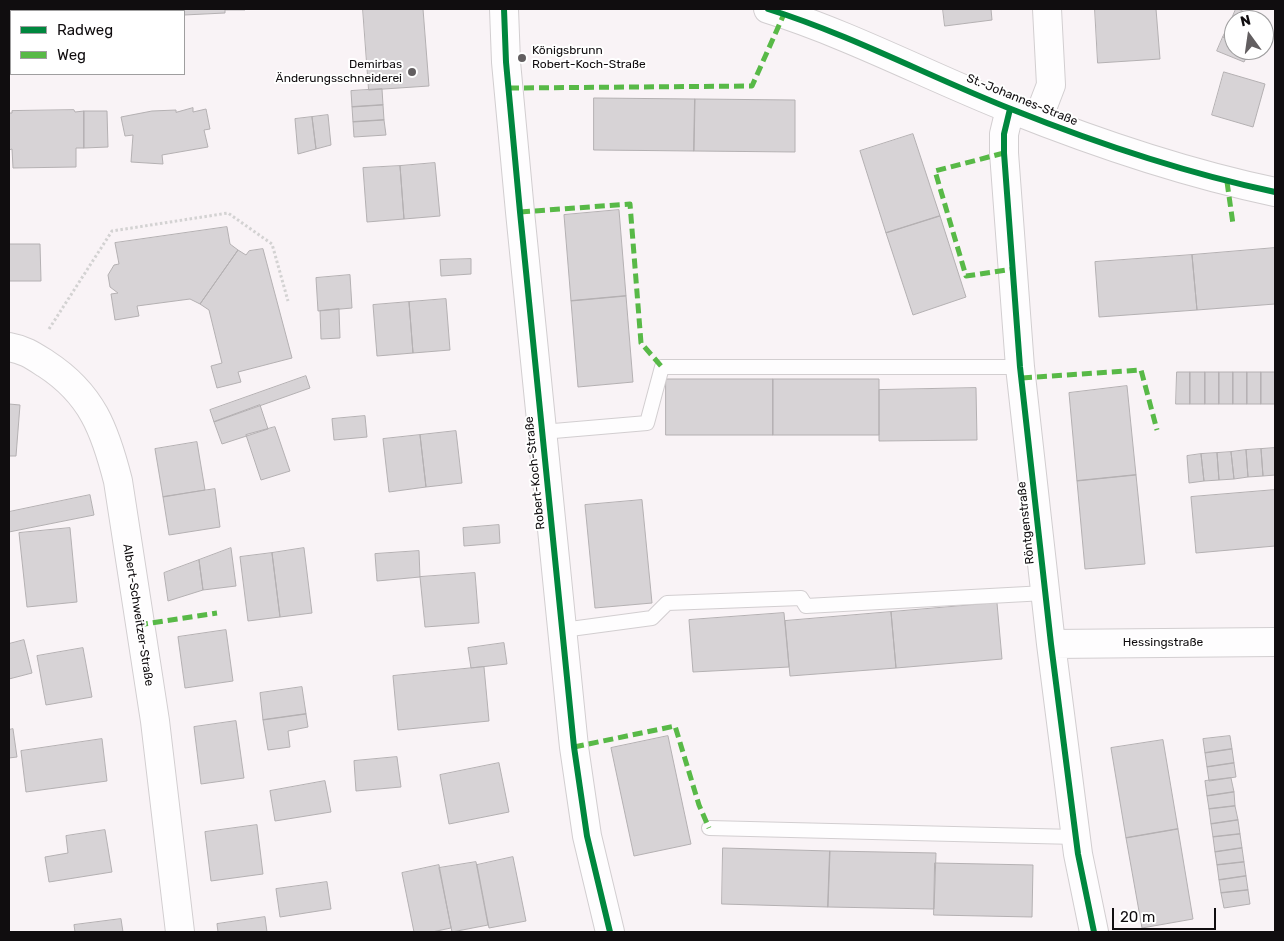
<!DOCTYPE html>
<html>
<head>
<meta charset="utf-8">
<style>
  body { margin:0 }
  #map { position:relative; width:1284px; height:941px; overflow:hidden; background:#f9f3f6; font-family:Rubik,sans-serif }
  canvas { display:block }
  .frame { position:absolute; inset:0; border:10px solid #100d0f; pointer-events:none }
  .legend { position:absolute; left:10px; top:10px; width:175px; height:65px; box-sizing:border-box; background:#fff; border:1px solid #9f9e9f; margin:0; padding:6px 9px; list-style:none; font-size:15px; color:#100d0f }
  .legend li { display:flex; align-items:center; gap:10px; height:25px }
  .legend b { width:25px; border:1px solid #9f9e9f }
  .north { position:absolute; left:1224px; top:10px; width:50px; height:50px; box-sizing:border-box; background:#fff; border:1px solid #9f9e9f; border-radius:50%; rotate:346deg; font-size:14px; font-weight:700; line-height:20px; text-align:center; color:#100d0f }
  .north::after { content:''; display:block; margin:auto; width:18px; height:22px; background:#625e60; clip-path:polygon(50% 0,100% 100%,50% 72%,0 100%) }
  .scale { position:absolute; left:1112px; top:908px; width:104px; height:22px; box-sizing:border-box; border:2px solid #100d0f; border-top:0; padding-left:6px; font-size:15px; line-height:18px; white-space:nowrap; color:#100d0f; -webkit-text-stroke:4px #fff; paint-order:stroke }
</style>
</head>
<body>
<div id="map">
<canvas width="1284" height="941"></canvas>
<div class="frame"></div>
<ul class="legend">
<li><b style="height:6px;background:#00873e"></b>Radweg</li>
<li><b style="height:6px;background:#58b947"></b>Weg</li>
</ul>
<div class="north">N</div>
<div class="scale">20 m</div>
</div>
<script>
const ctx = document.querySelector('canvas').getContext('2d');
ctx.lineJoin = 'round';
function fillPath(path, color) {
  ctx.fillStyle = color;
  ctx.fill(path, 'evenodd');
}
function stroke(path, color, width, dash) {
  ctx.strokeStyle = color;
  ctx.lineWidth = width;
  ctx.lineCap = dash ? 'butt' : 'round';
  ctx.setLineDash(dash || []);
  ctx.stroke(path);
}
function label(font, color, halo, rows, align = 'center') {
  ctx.font = font + ' Rubik,sans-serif';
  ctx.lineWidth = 4;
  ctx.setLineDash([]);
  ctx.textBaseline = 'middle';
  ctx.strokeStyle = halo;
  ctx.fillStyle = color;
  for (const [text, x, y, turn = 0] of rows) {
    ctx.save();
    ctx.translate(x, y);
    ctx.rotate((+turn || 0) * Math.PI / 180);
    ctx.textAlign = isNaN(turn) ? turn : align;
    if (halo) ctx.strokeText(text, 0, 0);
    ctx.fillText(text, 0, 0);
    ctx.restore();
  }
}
const building = new Path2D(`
  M162,9H245V10H225V13L184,15V11H162Z
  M363,9H423L429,86L369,90Z
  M943,9H991L992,20L945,26Z
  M1095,9H1156L1160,59L1098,63Z
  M1236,9H1238L1263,20H1234V24L1230,23Z
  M1230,23L1234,24V41L1223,37Z
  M1223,37L1234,41V50H1250L1244,62L1217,51Z
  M1224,72L1265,84L1253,127L1212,115Z
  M382,89L383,105L352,107L351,91Z
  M594,98L695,99L694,151L594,150Z
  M695,99L795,100V152L694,151Z
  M383,105L384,120L353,122L352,107Z
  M193,108V112L206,109L210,129L204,130L208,147L162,155L163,164L131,162L133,135L125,136L121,117L152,111L176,110V112Z
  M74,110L75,112L84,111V148H76V167L13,168L12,149L9,150V113H12V111Z
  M84,111H107L108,147L84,148Z
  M328,115L331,145L316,149L312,117Z
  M312,117L316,149L298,154L295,119Z
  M384,120L386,135L354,137L353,122Z
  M913,134L940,216L886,233L860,151Z
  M435,163L440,216L404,219L400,166Z
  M400,166L404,219L367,222L363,168Z
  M619,210L626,296L571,301L564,215Z
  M940,216L966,297L913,315L886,233Z
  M227,227L230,244L238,250L200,304L190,299L137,306L139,316L115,320L111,294L118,293L110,287L108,275L114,265L119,264L115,243Z
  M9,244H40L41,281H9Z
  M1275,248V304L1197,310L1192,255Z
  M263,249L292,358L238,372L241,382L217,388L211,366L222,363L209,310L200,304L238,250L246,255L249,251Z
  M1192,255L1197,310L1099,317L1095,262Z
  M471,259V274L441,276L440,260Z
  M350,275L352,308L318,311L316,278Z
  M626,296L633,382L578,387L571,301Z
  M446,299L450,350L413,353L409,302Z
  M409,302L413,353L377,356L373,305Z
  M339,309L340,338L321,339L320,311Z
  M1177,372H1190V404H1176Z
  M1190,372H1205V404H1190Z
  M1205,372H1219V404H1205Z
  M1219,372H1233V404H1219Z
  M1233,372H1247V404H1233Z
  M1247,372H1261V404H1247Z
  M1261,372H1275V404H1261Z
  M306,376L310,388L214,422L210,410Z
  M666,379H773V435H666Z
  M773,379H879V435H773Z
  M1127,386L1136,475L1077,481L1069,393Z
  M976,388L977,440L879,441V390Z
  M9,404L20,405L16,456H9Z
  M260,405L268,429L222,444L214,422Z
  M365,416L367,437L334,440L332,419Z
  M275,427L290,471L261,480L246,435Z
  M456,431L462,483L426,487L420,435Z
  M420,435L426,487L389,492L383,439Z
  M197,442L205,490L163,497L155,449Z
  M1275,448V475L1263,476L1261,449Z
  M1261,449L1263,476L1248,477L1246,450Z
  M1246,450L1248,477L1234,479L1231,452Z
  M1231,452L1234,479L1219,480L1217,453Z
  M1217,453L1219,480L1204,481L1201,454Z
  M1201,454L1204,481L1189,483L1187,456Z
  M1136,475L1145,564L1085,569L1077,481Z
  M215,489L220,527L169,535L163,497Z
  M1275,490V546L1196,553L1191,497Z
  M90,495L94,515L9,532V512Z
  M642,500L652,603L595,608L585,505Z
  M499,525L500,543L464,546L463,528Z
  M70,528L77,602L27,607L19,533Z
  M231,548L236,586L203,590L199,560Z
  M304,548L312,613L280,617L272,553Z
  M419,551L420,577L377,581L375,554Z
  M272,553L280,617L248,621L240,557Z
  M199,560L203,590L168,601L164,573Z
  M475,573L479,623L425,627L420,577Z
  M997,603L1002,659L896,668L891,612Z
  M891,612L896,668L790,676L785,621Z
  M784,613L789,667L693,672L689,620Z
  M226,630L233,681L185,688L178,637Z
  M24,640L32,673L9,679V644Z
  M504,643L507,664L471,668L468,648Z
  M83,648L92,697L46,705L37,656Z
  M484,667L489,721L398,730L393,676Z
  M302,687L306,714L263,720L260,693Z
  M306,714L308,727L288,731L290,747L268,750L263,720Z
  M236,721L244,778L201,784L194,727Z
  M13,729L17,757L9,758V730Z
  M668,736L691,844L634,856L611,748Z
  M1230,736L1232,749L1205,753L1203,739Z
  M102,739L107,781L26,792L21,751Z
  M1163,740L1178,829L1126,838L1111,748Z
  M1232,749L1234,763L1207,767L1205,753Z
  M397,757L401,787L356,791L354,761Z
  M499,763L509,812L449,824L440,775Z
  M1234,763L1236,777L1209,781L1207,767Z
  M1231,778L1234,792L1207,796L1205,781Z
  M325,781L331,812L275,821L270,791Z
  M1234,792L1235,806L1209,809L1207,796Z
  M1235,806L1238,820L1211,824L1209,809Z
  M1238,820L1240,834L1213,837L1211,824Z
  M257,825L263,874L211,881L205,832Z
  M1178,829L1193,919L1142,928L1126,838Z
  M105,830L112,872L49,882L45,857L68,853L66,836Z
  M1240,834L1242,848L1215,852L1213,837Z
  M723,848L830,851L828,907L722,904Z
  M1242,848L1244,862L1217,865L1215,852Z
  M830,851L936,853L934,909L828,907Z
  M513,857L526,921L489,928L477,865Z
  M476,862L488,925L452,932L439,868Z
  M1244,862L1246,876L1219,880L1217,865Z
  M935,863L1033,865L1032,917L934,915Z
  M439,865L451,928L432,932H414L402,873Z
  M1246,876L1248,890L1221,893L1219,880Z
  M327,882L331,909L280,917L276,889Z
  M1248,890L1250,904L1224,908L1221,893Z
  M265,917L267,932H218L217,924Z
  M121,919L123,932H75L74,925Z`);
fillPath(building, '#d7d3d6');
stroke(building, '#b4b0b2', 1);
const service = new Path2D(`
  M542,432L647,423L662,367H1020
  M563,630L652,618L667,603L801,598L806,606L1045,593
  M709,828L1076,837`);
const minor = new Path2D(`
  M504,9L506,62L520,212L574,747L587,836L610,932
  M768,9C851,35 930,77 1011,109C1096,143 1185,173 1275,192
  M1010,109L1004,134V153L1020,367L1051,644L1078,854L1094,932
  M1038,119L1051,85L1047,9
  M9,347C25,350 32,355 46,364C92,394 105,430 118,481L155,721L180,932
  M1051,644L1275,642`);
stroke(service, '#d2ced0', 16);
stroke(minor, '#d2ced0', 30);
stroke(new Path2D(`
  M49,329L112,231L228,213L272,244L288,301`), '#d3d2d2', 3, [2.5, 2.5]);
stroke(service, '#fefdfe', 14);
stroke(minor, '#fefdfe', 28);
stroke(new Path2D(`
  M509,88L752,86L784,14
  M1004,153L935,171L966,276L1014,269
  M1227,182L1233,224
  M520,212L630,204L641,343L662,367
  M1022,378L1141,370L1157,430
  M138,625L217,613
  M574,747L675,726L699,805L709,828`), '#58b947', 5, [10, 5]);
stroke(new Path2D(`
  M504,9L506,62L520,212L574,747L587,836L610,932
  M768,9C851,35 930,77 1011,109C1096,143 1185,173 1275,192
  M1010,109L1004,134V153L1020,367L1051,644L1078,854L1094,932`), '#00873e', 6);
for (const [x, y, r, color] of [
  [522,58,5,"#625e60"],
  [412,72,5,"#625e60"]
]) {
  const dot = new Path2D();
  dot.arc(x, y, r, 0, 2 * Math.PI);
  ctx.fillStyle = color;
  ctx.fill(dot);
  stroke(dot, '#fff', 2);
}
label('12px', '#100d0f', '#fff', [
  ["Königsbrunn",532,51],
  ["Robert-Koch-Straße",532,65],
  ["Demirbas",402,65,"right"],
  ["Änderungsschneiderei",402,79,"right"]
], 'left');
label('12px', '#100d0f', '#fff', [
  ["St.-Johannes-Straße",1022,100,22],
  ["Robert-Koch-Straße",535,473,-96],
  ["Röntgenstraße",1026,523,-96],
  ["Albert-Schweitzer-Straße",138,615,81],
  ["Hessingstraße",1163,643]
]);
</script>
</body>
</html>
